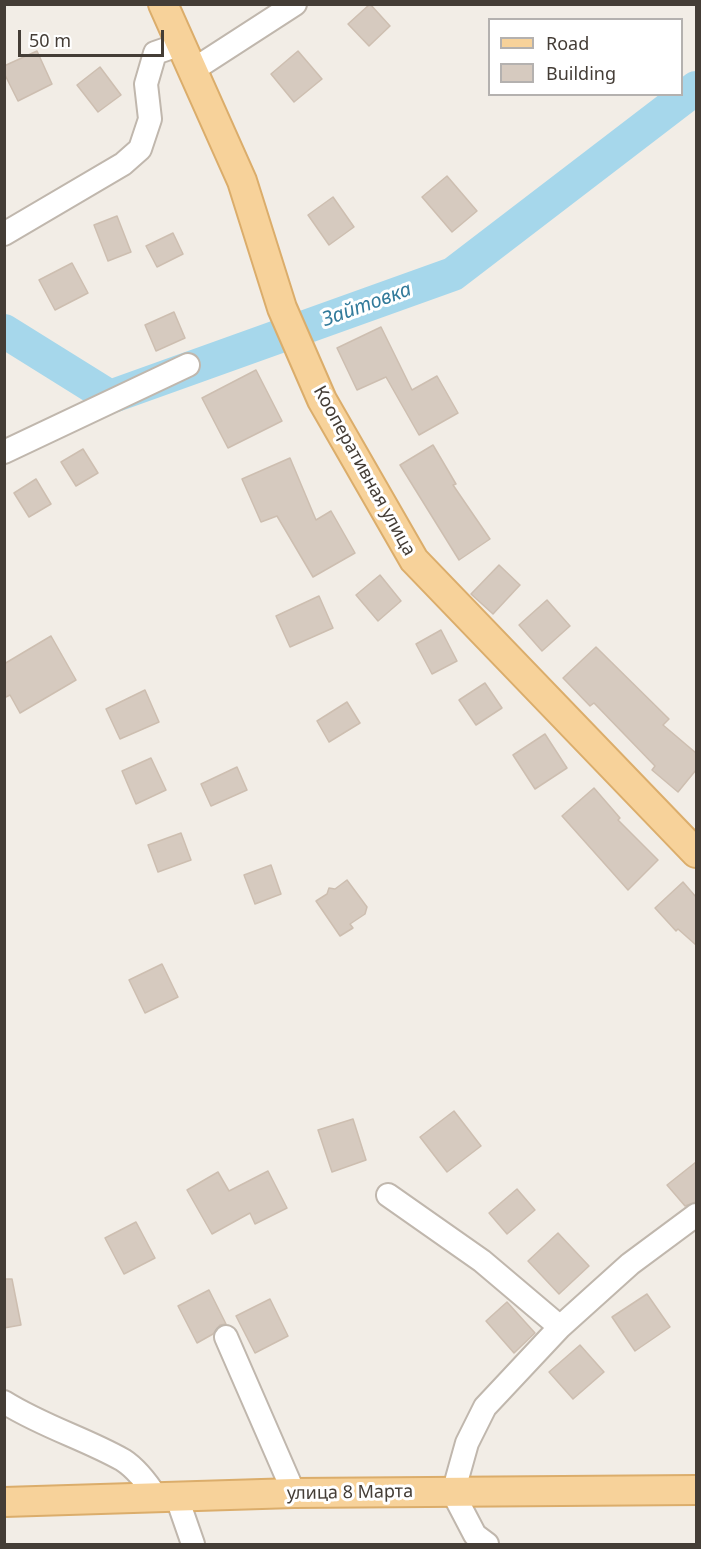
<!DOCTYPE html>
<html>
<head>
<meta charset="utf-8">
<style>
  body { margin:0 }
  #map { position:relative; width:701px; height:1549px; overflow:hidden; background:#f2ede6; font-family:"Noto Sans",sans-serif }
  canvas { display:block }
  .frame { position:absolute; inset:0; border:6px solid #443d36; pointer-events:none }
  .legend { position:absolute; left:488px; top:18px; width:195px; height:78px; box-sizing:border-box; background:#fff; border:2px solid #b4b1af; margin:0; padding:8px 10px; list-style:none; font-size:18px; color:#443d36 }
  .legend li { display:flex; align-items:center; gap:12px; height:30px }
  .legend b { width:30px; border:2px solid #b4b1af }
  .scale { position:absolute; left:18px; top:30px; width:146px; height:27px; box-sizing:border-box; border:3px solid #443d36; border-top:0; padding-left:8px; font-size:18px; line-height:21px; white-space:nowrap; color:#443d36; -webkit-text-stroke:4px #fff; paint-order:stroke }
</style>
</head>
<body>
<div id="map">
<canvas width="701" height="1549"></canvas>
<div class="frame"></div>
<ul class="legend">
<li><b style="height:8px;background:#f7d29a"></b>Road</li>
<li><b style="height:16px;background:#d6cabf"></b>Building</li>
</ul>
<div class="scale">50 m</div>
</div>
<script>
const ctx = document.querySelector('canvas').getContext('2d');
ctx.lineJoin = 'round';
function stroke(path, color, width, dash) {
  ctx.strokeStyle = color;
  ctx.lineWidth = width;
  ctx.lineCap = dash ? 'butt' : 'round';
  ctx.setLineDash(dash || []);
  ctx.stroke(path);
}
function fillPath(path, color) {
  ctx.fillStyle = color;
  ctx.fill(path, 'evenodd');
}
function label(font, color, halo, rows, align = 'center') {
  ctx.font = font + ' "Noto Sans",sans-serif';
  ctx.lineWidth = 6;
  ctx.setLineDash([]);
  ctx.textBaseline = 'middle';
  ctx.strokeStyle = halo;
  ctx.fillStyle = color;
  for (const [text, x, y, turn = 0] of rows) {
    ctx.save();
    ctx.translate(x, y);
    ctx.rotate((+turn || 0) * Math.PI / 180);
    ctx.textAlign = isNaN(turn) ? turn : align;
    if (halo) ctx.strokeText(text, 0, 0);
    ctx.fillText(text, 0, 0);
    ctx.restore();
  }
}
stroke(new Path2D(`
  M4,331L110,397L453,274L696,88`), '#a6d7eb', 34);
const building = new Path2D(`
  M370,4L390,26L369,46L348,24Z
  M37,51L52,84L18,101L4,73V66Z
  M298,51L322,79L294,102L271,74Z
  M100,67L121,95L98,112L77,85Z
  M447,176L477,211L452,232L422,197Z
  M333,197L354,227L329,245L308,215Z
  M117,216L131,252L108,261L94,225Z
  M173,233L183,254L157,267L146,246Z
  M72,263L88,293L55,310L39,280Z
  M174,312L185,338L156,351L145,325Z
  M381,327L412,390L437,376L458,413L419,435L386,377L357,390L337,348Z
  M256,370L282,421L228,448L202,398Z
  M433,445L456,484L453,485L490,539L459,560L400,465Z
  M83,449L98,473L76,486L61,462Z
  M290,458L316,520L331,511L355,553L313,577L277,516L261,522L242,479Z
  M36,479L51,504L29,517L14,493Z
  M499,565L520,585L493,614L471,594Z
  M380,575L401,601L378,621L356,595Z
  M319,596L333,628L290,647L276,616Z
  M547,600L570,626L542,651L519,625Z
  M441,630L457,661L432,674L416,644Z
  M51,636L76,680L20,713L10,695L4,698V664Z
  M596,647L669,719L663,725L696,753V770L678,792L652,770L655,766L594,703L590,706L563,678Z
  M485,683L502,708L476,725L459,700Z
  M145,690L159,722L120,739L106,709Z
  M347,702L360,723L329,742L317,721Z
  M545,734L567,768L535,789L513,755Z
  M151,758L166,790L136,804L122,771Z
  M237,767L247,790L211,806L201,784Z
  M594,788L620,818L618,820L658,860L628,890L562,816Z
  M181,833L191,860L158,872L148,845Z
  M271,865L281,894L255,904L244,875Z
  M347,880L367,907L365,914L350,924L353,928L340,936L316,901L327,894L329,888L335,889Z
  M683,882L696,897V945L678,929L676,931L655,908Z
  M162,964L178,997L145,1013L129,980Z
  M454,1111L481,1146L447,1172L420,1137Z
  M353,1119L366,1160L332,1172L318,1130Z
  M696,1162V1202L685,1206L667,1185Z
  M268,1171L287,1208L255,1224L250,1213L212,1234L187,1190L218,1172L229,1191Z
  M517,1189L535,1210L507,1234L489,1213Z
  M136,1222L155,1258L124,1274L105,1238Z
  M558,1233L589,1266L559,1294L528,1261Z
  M4,1279H12L21,1325L4,1328Z
  M209,1290L226,1324L220,1325L213,1334L197,1343L178,1306Z
  M647,1294L670,1327L635,1351L612,1317Z
  M270,1299L288,1336L255,1353L236,1316Z
  M507,1302L535,1333L514,1353L486,1321Z
  M580,1345L604,1372L573,1399L549,1372Z`);
fillPath(building, '#d6cabf');
stroke(building, '#cdbeb0', 1.5);
const minor = new Path2D(`
  M193,70L295,4
  M4,234L123,164L140,149L150,119L146,84L155,53L181,44
  M4,452L188,365
  M388,1195L482,1261L560,1327
  M226,1337L294,1493
  M4,1402C44,1427 84,1438 123,1460C137,1469 148,1484 157,1498
  M177,1498L193,1544
  M487,1544L475,1535L453,1493L467,1443L485,1407L560,1327L630,1264L696,1215`);
const major = new Path2D(`
  M163,4L242,181L282,308L322,400L414,560L696,853
  M4,1502L294,1493L696,1490`);
stroke(minor, '#c0b7ad', 26);
stroke(major, '#dbad6b', 32);
stroke(minor, '#fff', 22);
stroke(major, '#f7d29a', 28);
label('18px', '#443d36', '#fff', [
  ["Кооперативная улица",364,471,61],
  ["улица 8 Марта",350,1493,-1]
]);
label('italic 20px', '#327a9a', '#fff', [
  ["Зайтовка",367,305,-20]
]);
</script>
</body>
</html>
